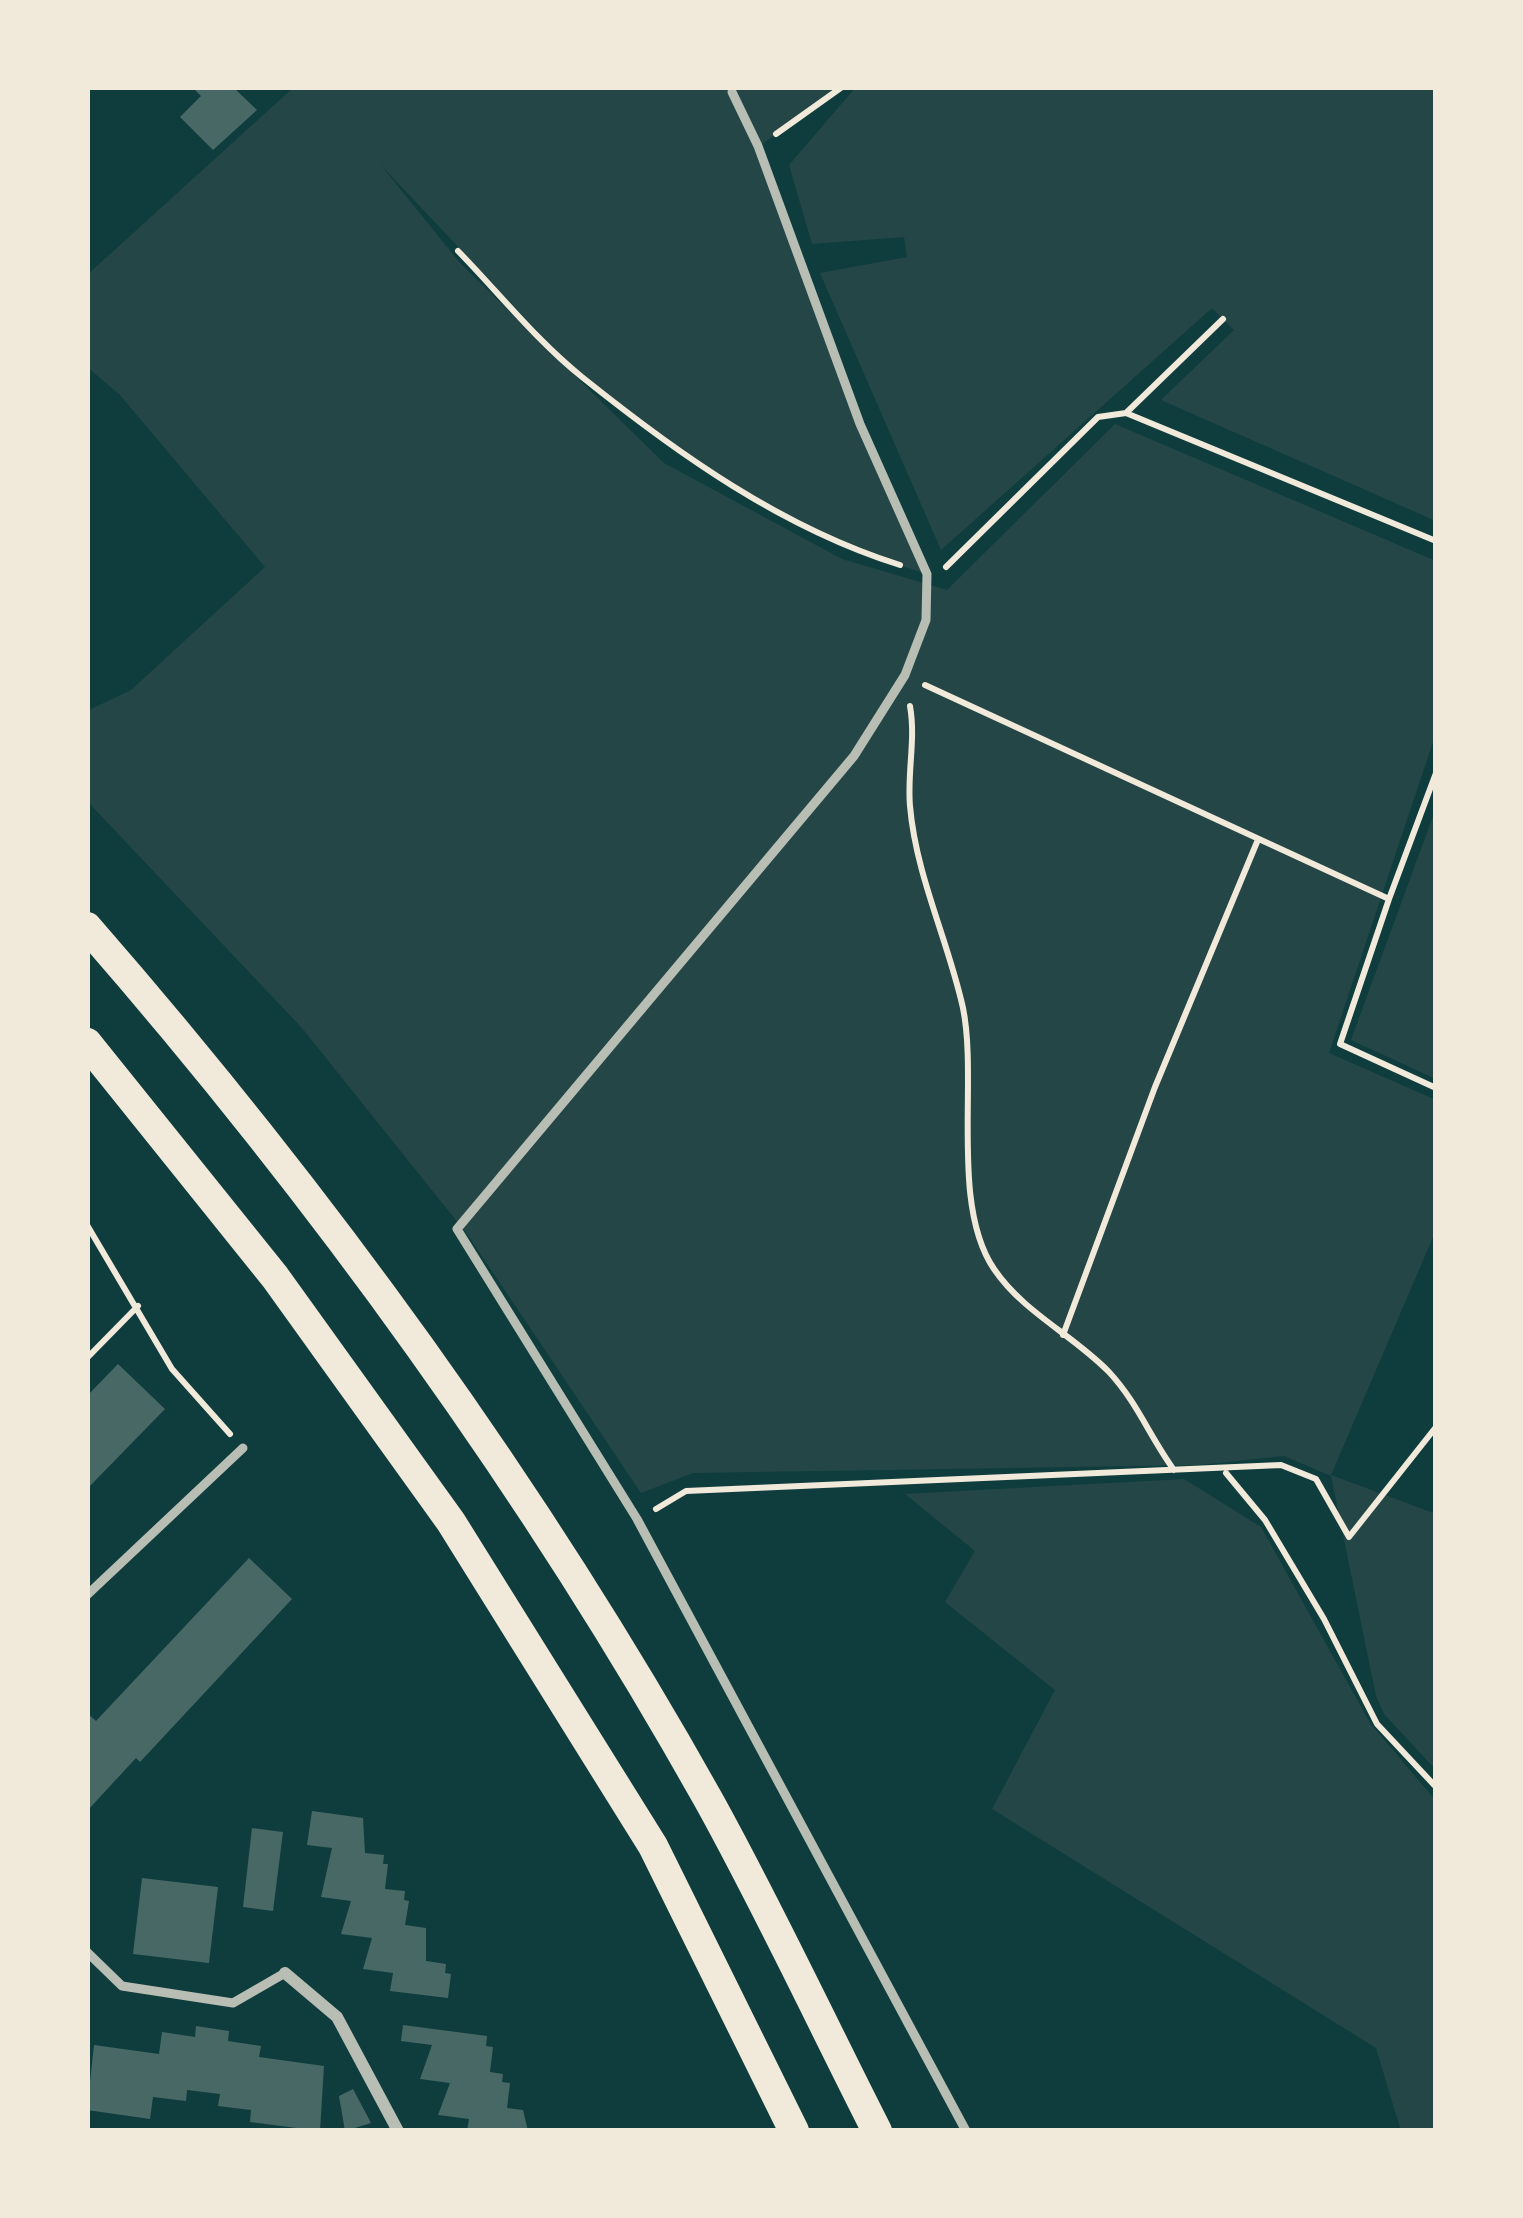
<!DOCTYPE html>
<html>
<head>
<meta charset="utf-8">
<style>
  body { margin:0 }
  #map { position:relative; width:1523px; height:2218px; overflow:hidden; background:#0f3d3e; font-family:"PT Sans",sans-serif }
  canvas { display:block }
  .frame { position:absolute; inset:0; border:90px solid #f1e9da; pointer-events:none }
</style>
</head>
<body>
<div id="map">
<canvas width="1523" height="2218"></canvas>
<div class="frame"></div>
</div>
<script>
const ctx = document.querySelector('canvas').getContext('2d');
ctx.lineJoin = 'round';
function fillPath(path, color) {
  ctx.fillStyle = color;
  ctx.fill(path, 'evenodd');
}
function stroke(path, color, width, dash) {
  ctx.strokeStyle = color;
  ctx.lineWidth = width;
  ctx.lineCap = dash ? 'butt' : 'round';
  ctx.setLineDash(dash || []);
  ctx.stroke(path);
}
fillPath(new Path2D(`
  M294,87H842L758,147L860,424L927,574L845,548L772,513L579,375L380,164L460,263L664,463L842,559L947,590L1115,424L1436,561V733L1329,1053L1436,1100V1230L1331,1475L1436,1514V1770L1384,1714L1376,1696L1331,1476L1284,1456L1199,1465L693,1473L641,1493L467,1234L302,1028L87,801V711L131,690L265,567L119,394L87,367V275Z
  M856,87H1436V521L1161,400L1234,330L1212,308L941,550L820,273L907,257L904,237L812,244L789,165Z
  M1436,808V1079L1351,1040Z
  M1184,1479L1261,1527L1370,1723L1436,1801V2131H1401L1376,2048L992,1809L1055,1690L945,1602L975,1551L905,1494Z`), '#244646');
fillPath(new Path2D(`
  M192,87H233L257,110L213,150L180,117L201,96Z
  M118,1364L165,1409L87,1489V1396Z
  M249,1558L292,1599L140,1762L136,1758L87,1811V1713L96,1721Z
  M312,1811L363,1818L365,1853L384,1855L383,1864H388L385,1889L405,1891L404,1900L409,1901L405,1925L426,1928V1961L446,1964L445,1973L451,1974L448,1998L390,1991L393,1973L363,1969L372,1938L341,1934L351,1901L321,1897L332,1848L307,1845Z
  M252,1828L283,1832L273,1911L243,1907Z
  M142,1878L218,1887L209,1963L133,1954Z
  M403,2025L487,2036L486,2046L493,2047L490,2072L503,2074L502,2082L510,2083L507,2108L523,2110L528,2131H467L469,2119L438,2115L450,2083L420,2079L432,2045L401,2041Z
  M196,2026L229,2031L228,2041L261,2046L259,2057L324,2066L320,2131L250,2122L251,2110L218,2106L220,2094L187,2090L186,2101L153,2097L150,2119L87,2110L94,2045L159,2054L162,2032L195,2037Z
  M353,2089L371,2123L345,2131L339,2096Z`), '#486865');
stroke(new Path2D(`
  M776,134L842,87
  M458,251C498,292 537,341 582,377C678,454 782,528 900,565
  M1126,413L1436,541
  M946,567L1098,417L1126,413L1223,319
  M925,685L1389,899L1436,773
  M910,706C916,740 907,772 910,806C916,876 948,940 963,1008C978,1081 950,1204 994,1269C1023,1312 1073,1335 1109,1372C1137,1402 1150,1437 1174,1470
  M1389,899L1340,1044L1436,1088
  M87,1225L172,1369L230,1434
  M1063,1335L1155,1087L1257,842
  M87,1358L138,1306
  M1226,1473L1265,1520L1324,1619L1377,1724L1436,1787
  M656,1509L686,1491L1281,1465L1316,1479L1349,1537L1436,1427`), '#f1e9da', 6);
stroke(new Path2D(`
  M732,92L758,146L860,424L927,574L926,620L905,675L854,756L457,1229L637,1519L966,2131
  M87,1595L243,1448
  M87,1952L122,1986L233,2003L285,1973`), '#b8beb3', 9);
stroke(new Path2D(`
  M285,1973L337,2017L398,2131`), '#b8beb3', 12);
stroke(new Path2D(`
  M87,927C320,1194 535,1490 708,1799C768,1907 821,2021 877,2131
  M87,1043L275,1277L451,1522L653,1846L794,2131`), '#f1e9da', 30);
</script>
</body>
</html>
